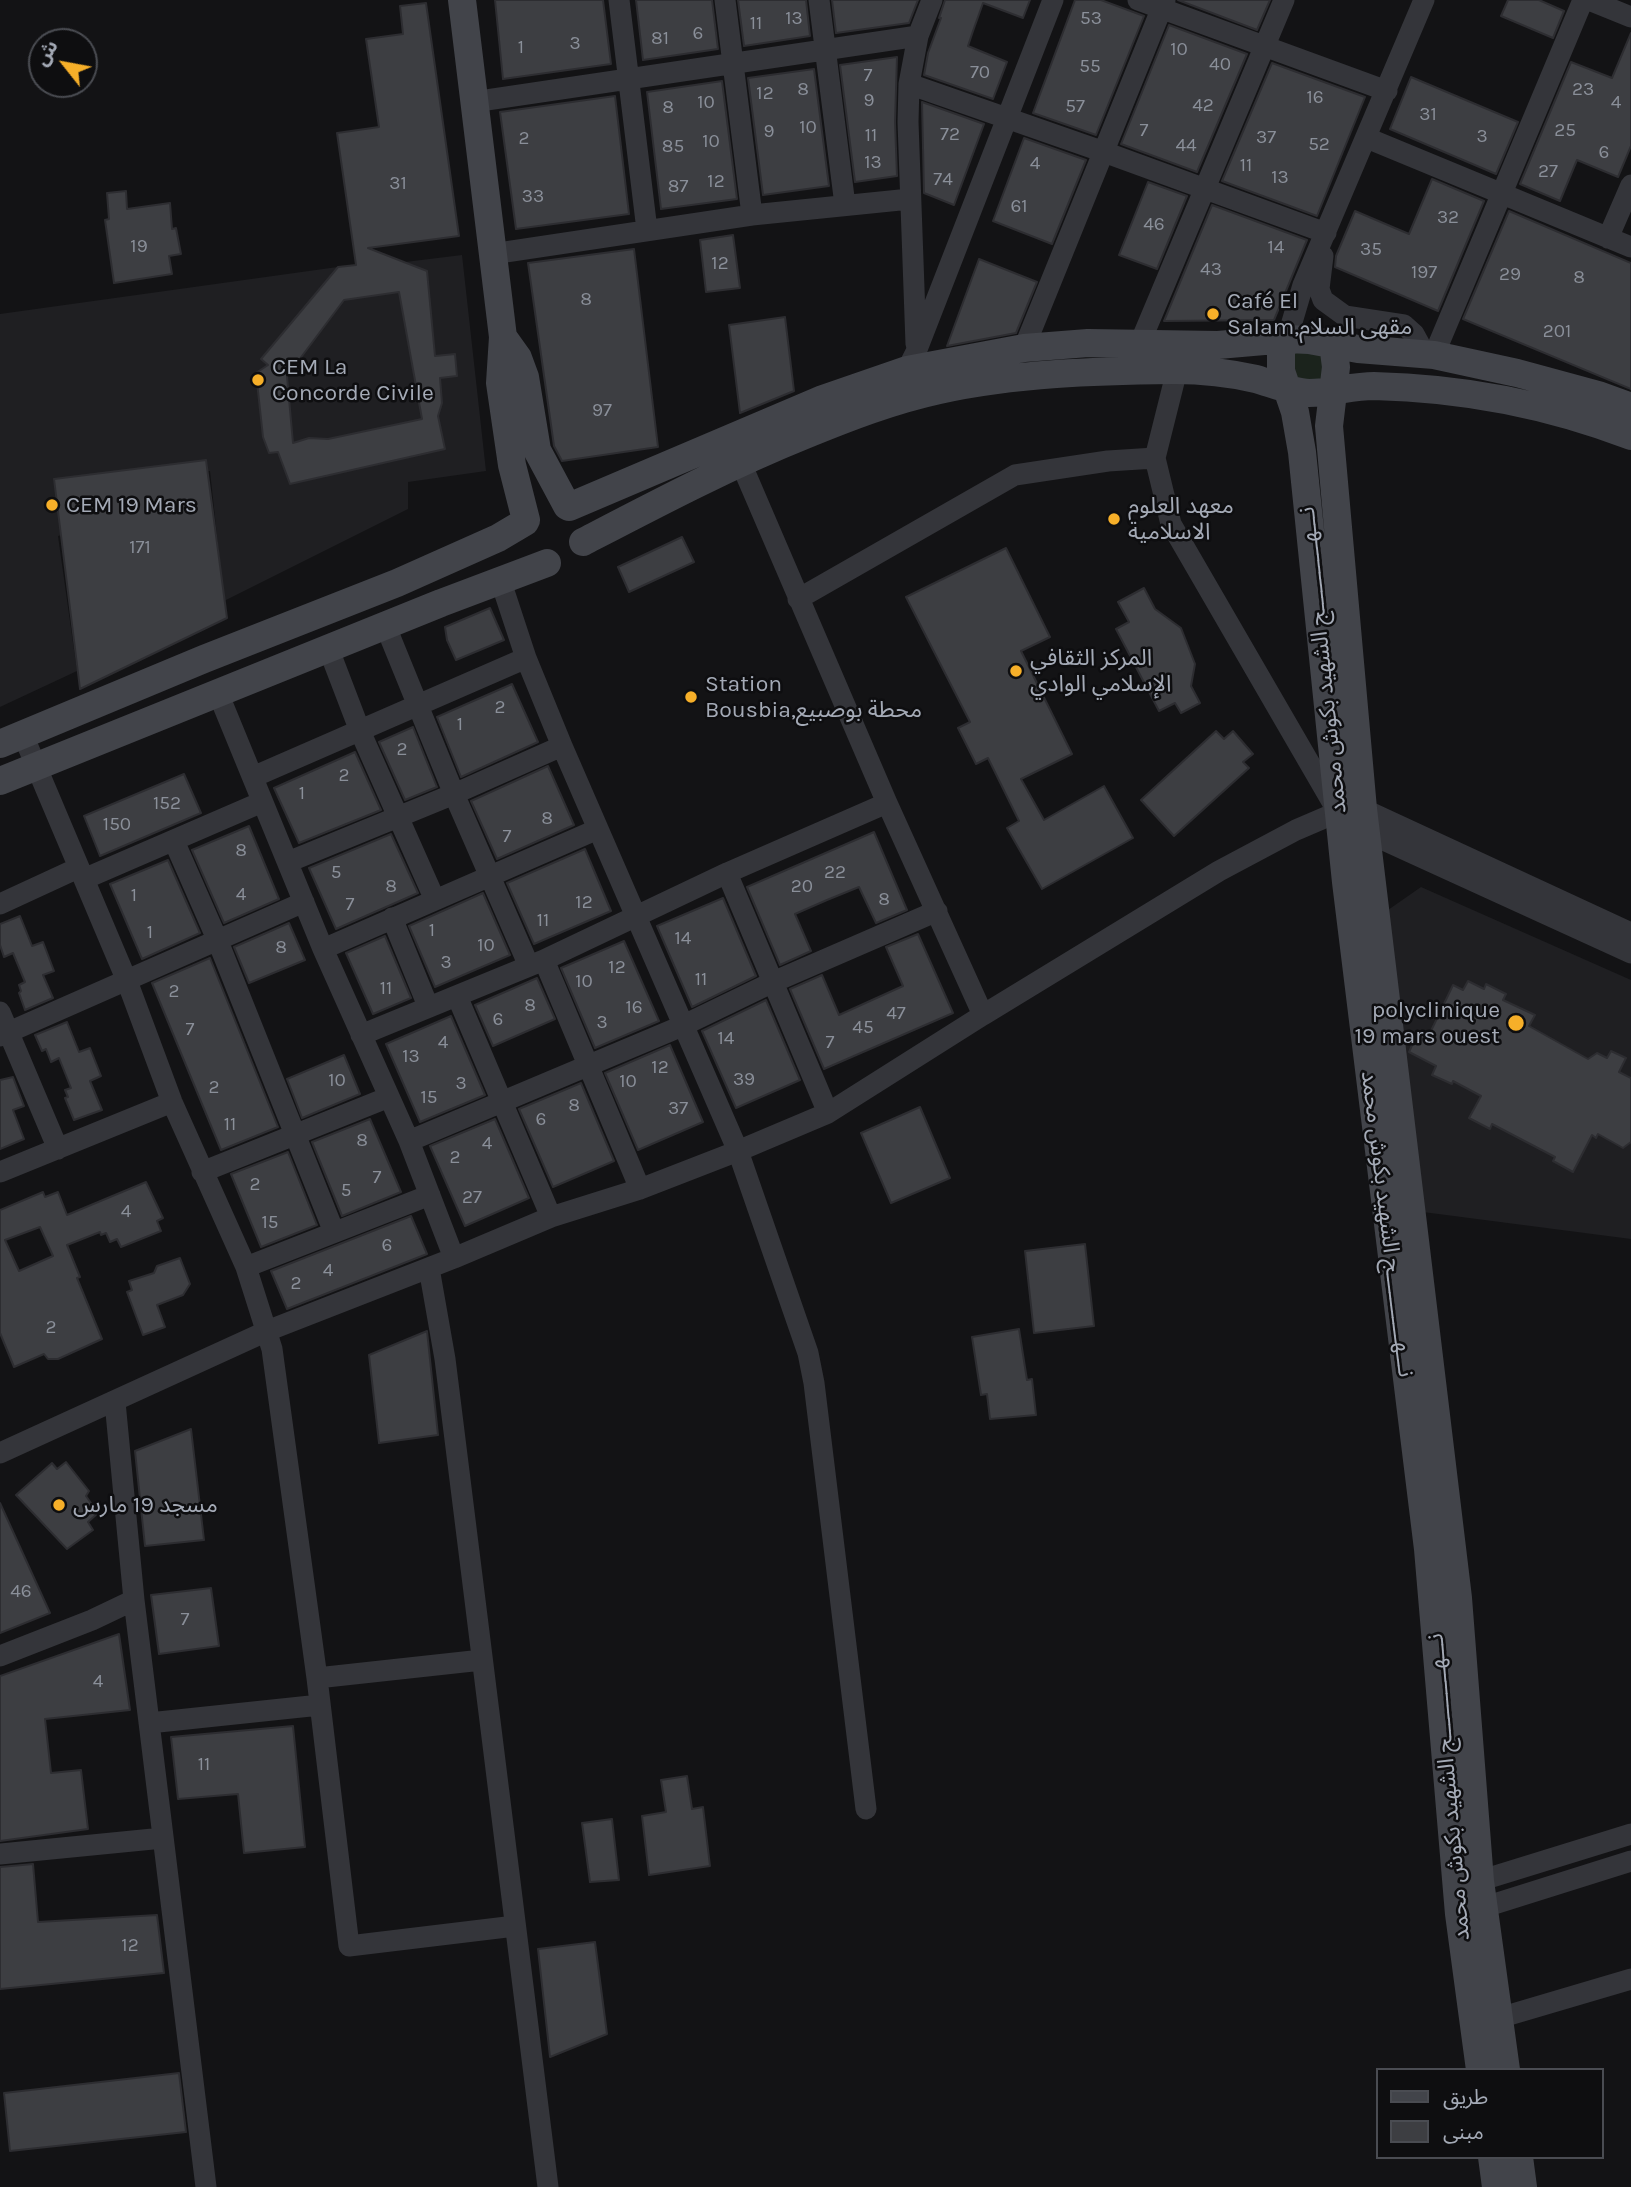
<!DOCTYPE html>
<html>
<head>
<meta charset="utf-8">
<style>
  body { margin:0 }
  #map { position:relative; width:1631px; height:2187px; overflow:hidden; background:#131315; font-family:Karla,"Noto Sans Arabic",sans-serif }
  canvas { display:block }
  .legend { position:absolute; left:1376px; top:2068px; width:228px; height:91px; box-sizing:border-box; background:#0e0e10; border:2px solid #4a4c52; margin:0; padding:9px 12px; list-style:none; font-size:21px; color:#a4aab6 }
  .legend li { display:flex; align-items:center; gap:14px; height:35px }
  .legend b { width:35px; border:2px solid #4a4c52 }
  .north { position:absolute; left:28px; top:28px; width:70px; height:70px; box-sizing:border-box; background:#0e0e10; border:2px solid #4a4c52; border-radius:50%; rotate:301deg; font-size:19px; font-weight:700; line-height:28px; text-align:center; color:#a4aab6 }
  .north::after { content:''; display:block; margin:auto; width:24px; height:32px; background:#f6af29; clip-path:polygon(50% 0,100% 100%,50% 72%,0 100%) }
</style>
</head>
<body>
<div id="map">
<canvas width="1631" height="2187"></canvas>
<ul class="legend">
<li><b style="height:9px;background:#42444a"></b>طريق</li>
<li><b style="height:19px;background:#3d3e42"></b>مبنى</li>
</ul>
<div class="north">ش</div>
</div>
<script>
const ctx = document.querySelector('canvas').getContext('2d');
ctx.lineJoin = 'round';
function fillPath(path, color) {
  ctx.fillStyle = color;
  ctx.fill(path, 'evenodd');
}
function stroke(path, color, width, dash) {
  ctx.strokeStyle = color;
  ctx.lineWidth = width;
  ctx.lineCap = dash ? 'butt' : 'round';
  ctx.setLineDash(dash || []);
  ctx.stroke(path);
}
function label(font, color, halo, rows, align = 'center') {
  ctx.font = font + ' Karla,"Noto Sans Arabic",sans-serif';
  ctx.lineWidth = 5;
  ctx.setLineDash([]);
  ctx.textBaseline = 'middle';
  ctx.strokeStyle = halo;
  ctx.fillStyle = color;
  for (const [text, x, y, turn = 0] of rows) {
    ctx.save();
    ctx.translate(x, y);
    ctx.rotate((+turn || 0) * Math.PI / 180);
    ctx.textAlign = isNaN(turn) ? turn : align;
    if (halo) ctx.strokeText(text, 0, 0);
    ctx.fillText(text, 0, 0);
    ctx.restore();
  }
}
fillPath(new Path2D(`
  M462,255L486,471L408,482V509L224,601L210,471L102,484L106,527L58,536L77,671L0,707V314L395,259L405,262Z
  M1421,887L1631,980V1239L1423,1212L1388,910Z`), '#1f1f22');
fillPath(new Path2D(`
  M1323,351L1326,379L1299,387L1291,353Z`), '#1b231c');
const building = new Path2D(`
  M495,0H603L611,64L503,79Z
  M636,0H712L718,49L643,60Z
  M738,0H806L810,36L744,46Z
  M832,0H918L909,23L836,33Z
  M945,0H1030L1023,18L983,3L973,31L968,46L1007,62L993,99L924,75L928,53L941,18H939Z
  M1075,0H1101L1144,16L1096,135L1033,113Z
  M1178,0H1270L1257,30Z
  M1508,0H1539L1564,11L1553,38L1501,16Z
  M426,3L459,236L368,248L427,271L435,356L455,354L457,376L440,378L442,403L438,416L445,449L290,484L278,452L269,453L263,437L256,373L268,365L261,359L338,267L356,265L337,133L379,127L366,39L403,34L400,6ZM399,292L422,419L328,439L309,438L293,443L287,376L344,300Z
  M1169,25L1247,54L1197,172L1121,144Z
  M1631,33V146L1618,177L1577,160L1560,201L1520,184L1571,62L1612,78Z
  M897,57L895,122L897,176L855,182L840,65Z
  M1272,63L1365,97L1317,216L1222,181Z
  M814,69L829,186L763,195L748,78Z
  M1411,77L1518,122L1496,174L1390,129Z
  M722,81L737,199L661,209L647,92Z
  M615,96L629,214L516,229L500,112Z
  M922,102L984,124L954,205L924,193Z
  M1024,138L1086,160L1052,244L993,221Z
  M1432,179L1484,201L1438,311L1335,267L1336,256L1355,211L1409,234Z
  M1148,182L1187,196L1157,269L1119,255Z
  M126,191L127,209L170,203L172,229L176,228L181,254L169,256L172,274L114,283L105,220L109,219L107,193Z
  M1212,205L1307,240L1274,320L1164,321Z
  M1509,211L1631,263V389L1463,319Z
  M733,235L740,288L706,292L700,240Z
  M634,249L658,447L562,461L554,446L528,263Z
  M979,259L1037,282L1016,333L947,346Z
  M785,317L794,391L740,413L729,325Z
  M206,460L227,618L80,689L54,479Z
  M682,537L694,562L629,592L618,567Z
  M1006,548L1050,637L1021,651L1072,754L1021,779L1044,820L1104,786L1133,838L1042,889L1007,828L1019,821L988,758L976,764L958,728L970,722L906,597Z
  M1144,588L1155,609L1181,628L1195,664L1191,686L1200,703L1181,713L1175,703L1159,711L1116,629L1129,622L1118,602Z
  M490,608L504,640L456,660L447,640L445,627Z
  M512,684L538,742L461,777L437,717Z
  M413,727L437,787L405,800L379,742Z
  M1216,731L1224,739L1233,731L1253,754L1243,762L1249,768L1174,836L1141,800Z
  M355,752L381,810L299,843L274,788Z
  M548,766L574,825L497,859L471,801Z
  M184,774L201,813L100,856L84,816Z
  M249,826L279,899L224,923L192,850Z
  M874,832L907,910L876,923L859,887L827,900L795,914L811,951L780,965L747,887Z
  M391,834L418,893L336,929L309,868Z
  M585,849L611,911L534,944L507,883Z
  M168,860L200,933L142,959L110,884Z
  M483,893L510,955L435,987L409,926Z
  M723,898L756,976L692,1007L657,926Z
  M20,916L32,946L43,942L54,971L43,975L53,998L25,1010L19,993L21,991L19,985L25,982L13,953L4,957L0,945V924Z
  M289,923L305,960L249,983L234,947Z
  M918,934L953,1013L824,1069L790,989L822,975L839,1015L903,986L886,947Z
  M385,936L411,998L373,1014L346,953Z
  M624,941L659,1021L595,1048L561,968Z
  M210,958L278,1127L221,1150L152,983Z
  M537,978L555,1019L493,1046L475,1005Z
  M1468,981L1484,989L1486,984L1506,994L1503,1000L1535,1015L1529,1026L1588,1059L1597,1053L1607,1058L1611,1051L1626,1058L1619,1072L1631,1078V1142L1623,1148L1598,1134L1596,1138L1592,1135L1573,1172L1553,1161L1555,1157L1492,1124L1490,1129L1469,1118L1481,1096L1453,1081L1452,1084L1432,1075L1436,1066L1409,1052L1419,1030L1429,1035L1453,985L1463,990Z
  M766,1000L800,1080L736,1108L702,1031Z
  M451,1016L485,1095L420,1122L386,1044Z
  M67,1022L79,1052L90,1048L101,1076L90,1081L102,1110L74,1120L65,1098L68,1097L65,1090L71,1088L59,1058L51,1062L46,1049L42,1051L35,1035Z
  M670,1045L703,1122L638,1150L605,1073Z
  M344,1055L360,1094L302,1118L287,1079Z
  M13,1077L24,1106L13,1110L24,1139L0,1149V1080Z
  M581,1083L614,1161L553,1187L519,1109Z
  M920,1107L950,1178L891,1203L861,1133Z
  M370,1119L401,1192L342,1216L312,1142Z
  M495,1119L529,1198L465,1226L430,1146Z
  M288,1152L317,1225L261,1247L231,1174Z
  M146,1182L163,1218L157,1221L161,1231L121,1247L117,1239L110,1242L106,1233L101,1235L100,1232L67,1245L80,1277L77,1278L102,1339L58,1359H48L44,1354L14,1367L0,1333V1210L43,1192L45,1197L58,1192L67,1215ZM40,1227L53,1256L19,1271L5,1240Z
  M411,1216L427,1254L287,1309L271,1271Z
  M1085,1244L1094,1326L1034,1333L1025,1251Z
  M180,1258L190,1284L183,1295L157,1305L165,1327L143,1335L127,1292L132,1290L129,1281L154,1273L157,1266Z
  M1019,1329L1027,1380L1032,1379L1036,1415L990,1419L987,1394L981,1395L972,1337Z
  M427,1331L438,1435L379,1443L369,1355Z
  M191,1429L204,1540L145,1546L135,1451Z
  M66,1462L89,1491L86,1496L98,1513L88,1522L93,1530L67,1549L16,1495L52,1463L57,1469Z
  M0,1503L50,1613L0,1633Z
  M211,1588L219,1646L159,1654L151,1595Z
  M119,1634L130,1710L45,1719L51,1773L81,1770L88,1829L0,1841V1676Z
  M293,1726L305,1847L244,1853L238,1794L178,1799L171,1737Z
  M687,1776L692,1809L703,1807L710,1866L649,1875L642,1816L666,1812L661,1780Z
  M612,1819L619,1880L590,1882L582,1823Z
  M33,1864L38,1922L157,1915L164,1973L0,1989V1867Z
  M595,1942L607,2034L550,2057L538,1949Z
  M179,2073L186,2132L10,2151L4,2093Z`);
fillPath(building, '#3d3e42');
stroke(building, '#2d2d31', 2);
stroke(new Path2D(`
  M619,0L647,230
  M725,0L752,215
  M819,0L845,205
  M1138,0L1387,91
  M1589,0L1631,17
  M909,84L1104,152L1326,233
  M473,102L918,36
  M1367,138L1631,247
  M1608,238L1631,185
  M492,254L752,215L910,199
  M1323,256L1319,289L1323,300L1345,316L1404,325L1414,334L1426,356
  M1287,339L1303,285L1424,0
  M1140,343L1284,0
  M916,344L908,122L909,84L918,36L932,0
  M1024,348L1165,0
  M1434,355L1583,0
  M907,370L916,352L1053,0
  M1177,370L1155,458L1171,524L1335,807
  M501,582L526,658L562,746L738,1151L808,1353L814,1383L866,1809
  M798,599L1015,475L1108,461L1155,458
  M386,627L454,794L529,966
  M329,650L360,731L435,900
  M218,693L323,949L409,1141L454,1258
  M23,735L127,981L172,1102L246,1267L272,1349L317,1678L349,1946L515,1926
  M253,777L526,658
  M1353,832H1366L1631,953
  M174,841L217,939L334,1232
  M288,862L454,794L562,746
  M727,873L828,1113
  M84,879L262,802
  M0,904L78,868
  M392,918L428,1006
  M323,949L598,829
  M544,960L640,1189
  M457,996L551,1217
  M0,1012L58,1149
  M983,1015L1219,871L1296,830L1338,812L1363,809L1631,933
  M361,1035L544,960L727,873L887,803
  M0,1036L304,902
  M409,1141L682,1026L771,983L937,911
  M0,1172L172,1102
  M202,1172L389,1097
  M246,1267L430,1195
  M429,1268L445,1359L548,2187
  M115,1402L134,1600L206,2187
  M0,1453L267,1331L454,1258L551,1217L640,1189L738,1151L828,1113L983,1015L887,803L740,461
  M0,1656L92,1620L134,1600
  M317,1678L482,1660
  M149,1723L320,1705
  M0,1854L163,1838
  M1466,1885L1631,1834
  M1472,1911L1631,1861
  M1499,2018L1631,1979`), '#34353a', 21);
stroke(new Path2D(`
  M462,0L503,337L500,383L512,465L526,520
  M503,337L518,358L525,377L537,450L567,506
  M1287,339L1281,351V371L1295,412L1302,452L1346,882L1428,1549L1459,1914L1480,2070
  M1333,344L1336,367L1329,426L1363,809L1458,1598L1480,1881L1506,2070
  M569,507L823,399L907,370L1024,348L1088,343L1218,345L1287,339L1309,340L1358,349L1434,355L1517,373L1598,395L1631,407
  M583,542C656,504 728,466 805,435C849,417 893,400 939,390C1016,373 1096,371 1174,370C1201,370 1230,373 1256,379C1273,384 1291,392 1309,393C1331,393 1352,386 1374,386C1461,388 1550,405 1631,436
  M0,744L204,659L397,583L498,538L525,522
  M0,781L441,603L547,563
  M1492,2157L1496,2187
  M1519,2157L1523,2187`), '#42444a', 28);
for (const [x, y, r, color] of [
  [1213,314,7,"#f6af29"],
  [258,380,7,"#f6af29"],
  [52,505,7,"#f6af29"],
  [1114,519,7,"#f6af29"],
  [1016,671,7,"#f6af29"],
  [691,697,7,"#f6af29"],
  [1516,1023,9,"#f6af29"],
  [59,1505,7,"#f6af29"]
]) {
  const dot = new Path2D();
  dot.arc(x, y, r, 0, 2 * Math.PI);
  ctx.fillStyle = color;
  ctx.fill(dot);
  stroke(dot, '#0e0e10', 2.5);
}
label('19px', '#8a8f99', null, [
  ["13",794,19],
  ["53",1091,19],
  ["11",756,24],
  ["6",698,34],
  ["81",660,39],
  ["3",575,44],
  ["1",521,48],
  ["10",1179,50],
  ["40",1220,65],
  ["55",1090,67],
  ["70",980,73],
  ["7",868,76],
  ["8",803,90],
  ["23",1583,90],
  ["12",765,94],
  ["16",1315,98],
  ["9",869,101],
  ["10",706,103],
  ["4",1616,103],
  ["42",1203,106],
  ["57",1075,107],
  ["8",668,108],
  ["31",1428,115],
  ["10",808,128],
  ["7",1144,131],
  ["25",1565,131],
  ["9",769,132],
  ["72",950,135],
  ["11",871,136],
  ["3",1482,137],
  ["37",1266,138],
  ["2",524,139],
  ["10",711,142],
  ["52",1319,145],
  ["44",1186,146],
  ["85",673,147],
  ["6",1604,153],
  ["13",873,163],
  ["4",1035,164],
  ["11",1246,166],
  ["27",1548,172],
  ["13",1280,178],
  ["74",943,180],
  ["12",716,182],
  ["31",398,184],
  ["87",678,187],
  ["33",533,197],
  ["61",1019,207],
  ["32",1448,218],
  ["46",1154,225],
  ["19",139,247],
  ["14",1276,248],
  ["35",1371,250],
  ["12",720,264],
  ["43",1211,270],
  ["197",1424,273],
  ["29",1510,275],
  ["8",1579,278],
  ["8",586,300],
  ["201",1557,332],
  ["97",602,411],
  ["171",140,548],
  ["2",500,708],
  ["1",460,725],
  ["2",402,750],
  ["2",344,776],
  ["1",302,794],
  ["152",167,804],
  ["8",547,819],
  ["150",117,825],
  ["7",507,837],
  ["8",241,851],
  ["5",336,873],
  ["22",835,873],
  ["8",391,887],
  ["20",802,887],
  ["4",241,895],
  ["1",134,896],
  ["8",884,900],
  ["12",584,903],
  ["7",350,905],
  ["11",543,921],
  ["1",432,931],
  ["1",150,933],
  ["14",683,939],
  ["10",486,946],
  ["8",281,948],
  ["3",446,963],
  ["12",617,968],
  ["11",701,980],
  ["10",584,982],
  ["11",386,989],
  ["2",174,992],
  ["8",530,1006],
  ["16",634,1008],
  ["47",896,1014],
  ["6",498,1020],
  ["3",602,1023],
  ["45",863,1028],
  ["7",190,1030],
  ["14",726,1039],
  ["4",443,1043],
  ["7",830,1043],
  ["13",411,1057],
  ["12",660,1068],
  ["39",744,1080],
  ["10",337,1081],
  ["10",628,1082],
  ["3",461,1084],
  ["2",214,1088],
  ["15",429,1098],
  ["8",574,1106],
  ["37",678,1109],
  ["6",541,1120],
  ["11",230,1125],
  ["8",362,1141],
  ["4",487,1144],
  ["2",455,1158],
  ["7",377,1178],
  ["2",255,1185],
  ["5",346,1191],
  ["27",472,1198],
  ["4",126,1212],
  ["15",270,1223],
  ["6",387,1246],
  ["4",328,1271],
  ["2",296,1284],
  ["2",51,1328],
  ["46",21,1592],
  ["7",185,1620],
  ["4",98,1682],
  ["11",204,1765],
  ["12",130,1946]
]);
label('23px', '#a4aab6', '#0e0e10', [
  ["Café El",1227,301],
  ["Salam,مقهى السلام",1227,327],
  ["CEM La",272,367],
  ["Concorde Civile",272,393],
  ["CEM 19 Mars",66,505],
  ["معهد العلوم",1128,506],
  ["الاسلامية",1128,532],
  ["المركز الثقافي",1030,658],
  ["الإسلامي الوادي",1030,684],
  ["Station",705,684],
  ["Bousbia,محطة بوصبيع",705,710],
  ["polyclinique",1500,1010,"right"],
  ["19 mars ouest",1500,1036,"right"],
  ["مسجد 19 مارس",73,1505]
], 'left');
label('23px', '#a4aab6', '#0e0e10', [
  ["نـــهـــــــــــج الشهيد بكوش محمد",1323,660,-96],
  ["نـــهـــــــــــج الشهيد بكوش محمد",1387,1224,83],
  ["نـــهـــــــــــج الشهيد بكوش محمد",1449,1787,-95]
]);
</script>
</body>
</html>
